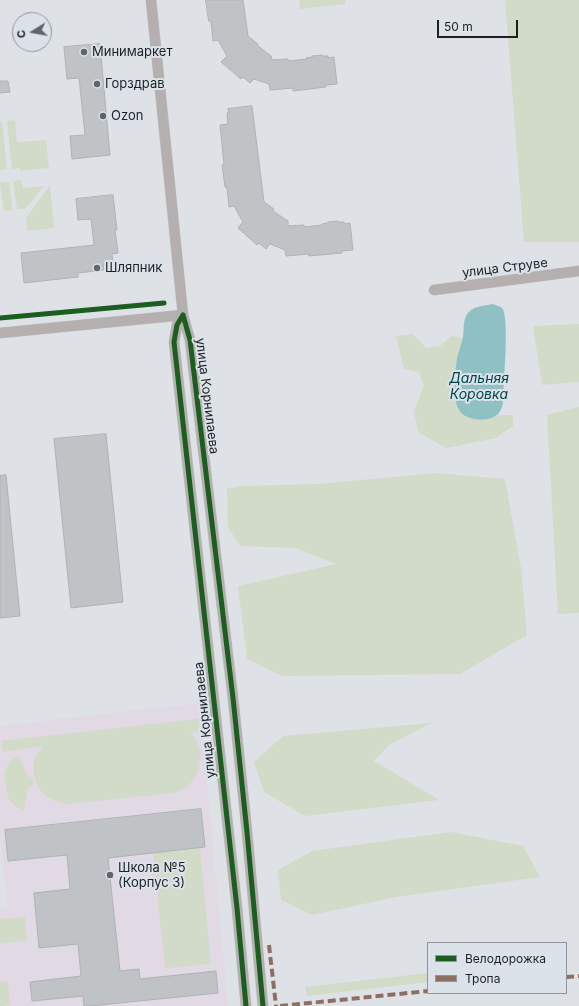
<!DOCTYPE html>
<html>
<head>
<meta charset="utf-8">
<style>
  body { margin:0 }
  #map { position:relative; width:579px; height:1006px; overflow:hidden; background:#dee2e6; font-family:Inter,sans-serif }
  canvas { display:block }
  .legend { position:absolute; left:427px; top:942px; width:140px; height:52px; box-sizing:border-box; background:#dbe2ea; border:1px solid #8f959b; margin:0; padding:5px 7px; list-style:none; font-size:12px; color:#1e2124 }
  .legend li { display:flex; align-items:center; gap:8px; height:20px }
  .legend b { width:20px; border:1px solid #8f959b }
  .north { position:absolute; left:12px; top:12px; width:40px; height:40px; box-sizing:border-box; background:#dbe2ea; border:1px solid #8f959b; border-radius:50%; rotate:259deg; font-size:11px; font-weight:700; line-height:16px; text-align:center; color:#1e2124 }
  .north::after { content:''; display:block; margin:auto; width:14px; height:18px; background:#616568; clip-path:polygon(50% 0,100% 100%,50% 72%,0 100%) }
  .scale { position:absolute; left:437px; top:20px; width:81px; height:18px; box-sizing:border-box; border:2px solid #1e2124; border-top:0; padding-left:5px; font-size:12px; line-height:14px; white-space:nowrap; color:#1e2124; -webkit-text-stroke:3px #dbe2ea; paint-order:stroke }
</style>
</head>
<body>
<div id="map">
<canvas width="579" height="1006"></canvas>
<ul class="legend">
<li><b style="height:5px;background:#1b5e20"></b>Велодорожка</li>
<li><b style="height:5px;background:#8d6e63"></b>Тропа</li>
</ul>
<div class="north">С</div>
<div class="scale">50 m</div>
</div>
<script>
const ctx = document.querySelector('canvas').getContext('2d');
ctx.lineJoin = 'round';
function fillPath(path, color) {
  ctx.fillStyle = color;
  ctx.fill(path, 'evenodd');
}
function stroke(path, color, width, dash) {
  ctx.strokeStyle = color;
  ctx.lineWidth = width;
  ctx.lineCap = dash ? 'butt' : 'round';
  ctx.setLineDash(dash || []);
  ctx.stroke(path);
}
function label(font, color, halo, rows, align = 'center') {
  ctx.font = font + ' Inter,sans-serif';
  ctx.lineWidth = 4;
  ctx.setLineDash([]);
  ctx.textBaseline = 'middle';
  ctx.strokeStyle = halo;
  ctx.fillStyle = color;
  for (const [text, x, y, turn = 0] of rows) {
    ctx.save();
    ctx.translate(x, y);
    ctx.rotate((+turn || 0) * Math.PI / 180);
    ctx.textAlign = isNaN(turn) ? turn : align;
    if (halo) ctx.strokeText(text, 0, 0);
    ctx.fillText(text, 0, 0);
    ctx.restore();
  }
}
fillPath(new Path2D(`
  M200,703L228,1006H0V910L8,908L0,841V726Z`), '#e1d9e3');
fillPath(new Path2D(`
  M299,0H345L346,4L300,9Z
  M505,0H579V242H524Z
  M15,120L17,142L46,140L49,168L20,171V168L12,169L7,121Z
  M0,121H2L7,169L0,170Z
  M21,180L23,188L44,186L25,209H17L13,181Z
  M9,182L12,210L4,211L0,183Z
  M50,185L54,228L27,231L26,218Z
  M579,324V382L542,385L533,326Z
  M413,334L426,348L440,346L451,336L462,338L457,358L455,399L459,411L469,417L482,420L492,418L498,415H513V426L496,438L446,448L418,432L414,411L424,386L419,372L404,369L396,336Z
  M579,407V613L558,614L547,415Z
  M437,473L505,479L521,568L527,635L460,674L282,676L247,659L238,586L336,564L295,548L240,546L228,527L227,489L241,486L318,484Z
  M198,719L200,731L190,733C192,736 196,739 197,743C205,757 198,779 185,788C181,790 177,792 173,793L67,804C61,803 55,801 49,798C36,791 29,769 36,756C38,753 41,749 43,746L3,752L1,741Z
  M431,723L389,745L374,761L439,800L305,816L264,792L254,762L283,736Z
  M19,756L28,777H32L33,786L28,787L24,810L15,806L8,798L4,773L10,761Z
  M451,832L523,846L540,877L396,897L312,915L281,900L278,870L312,851Z
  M200,848L211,964L165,968L153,853Z
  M25,917L27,941L0,943V919Z
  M428,973V982L307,996L305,987Z
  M8,981L10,1005L0,1006V982Z`), '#d1dbc7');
fillPath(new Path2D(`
  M493,304C495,305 500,306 502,308C510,316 503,388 503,403C502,407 501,411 498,414C489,423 465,421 459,410C452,397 455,373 457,358C459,351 461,344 463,337C464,331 463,322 466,316C471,306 483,306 493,304Z`), '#8ec0c4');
const building = new Path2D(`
  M206,0H243L248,36L258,44L257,45L271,56L272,60L288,59V61L306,59V58L312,57V56L322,55V56H328V58L334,57L337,84L326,85V87L293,91V88L270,90L269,84L254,79L250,83L243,77L241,79L221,62L227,56L218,40L213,41L211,21H209Z
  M100,44L110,155L72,159L70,136L85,135L79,78L67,79L64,47Z
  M0,81H8L10,92L0,93Z
  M252,106L264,202L274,209L273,211L288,221V226L304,225V227L322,225V224L328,223V222L338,221V222H344L345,224L350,223L353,250L342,251V253L309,256V254L286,256L285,250L270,244L266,249L259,243L257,245L238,228L243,222L234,206L229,207L227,188L225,187L222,165L224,164L220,125L228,124L227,113H229L228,109Z
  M113,195L117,230H115L118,253L112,254L113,264L103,265L104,270L78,273V277L24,283L21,253L94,245L91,219L78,220L76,199Z
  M106,434L123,602L71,608L54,439Z
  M6,475L20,616L0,618V476Z
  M201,809L205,847L108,858L120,971L139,969L140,979L216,971L218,993L90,1006H84L83,996L32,1001L30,982L81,976L78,944L39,948L34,893L70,889L67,855L8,861L5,830Z`);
fillPath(building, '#c0c3c6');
stroke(building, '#afb2b5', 1);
const minor = new Path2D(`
  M434,290L579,271
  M0,333L183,315L151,0
  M246,1006L237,908L174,342L177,325L183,315L190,340L233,698L247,832L263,1006`);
stroke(minor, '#bcbfc2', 11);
stroke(minor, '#b6afaf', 10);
stroke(new Path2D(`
  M269,945L276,1006
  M566,977L579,976
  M280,1006L428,991`), '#8d6e63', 4, [8, 4]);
stroke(new Path2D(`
  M0,318L164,303
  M246,1006L237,908L174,342L177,325L183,315L190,340L233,698L247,832L263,1006`), '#1b5e20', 5);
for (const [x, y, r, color] of [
  [84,52,4,"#616568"],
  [97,84,4,"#616568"],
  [103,116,4,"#616568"],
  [97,268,4,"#616568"],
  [110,875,4,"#616568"]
]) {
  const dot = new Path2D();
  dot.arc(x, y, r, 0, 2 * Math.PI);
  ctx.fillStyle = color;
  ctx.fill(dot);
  stroke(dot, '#dbe2ea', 1.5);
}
label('13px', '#1e2124', '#dbe2ea', [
  ["Минимаркет",92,52],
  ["Горздрав",105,84],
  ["Ozon",111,116],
  ["Шляпник",105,268],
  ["Школа №5",118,868],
  ["(Корпус 3)",118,883]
], 'left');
label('13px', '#1e2124', '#dbe2ea', [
  ["улица Струве",505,268,-7],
  ["улица Корнилаева",207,396,83],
  ["улица Корнилаева",205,720,-96]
]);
label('italic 14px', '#004549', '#dbe2ea', [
  ["Дальняя",479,379],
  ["Коровка",479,395]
]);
</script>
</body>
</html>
